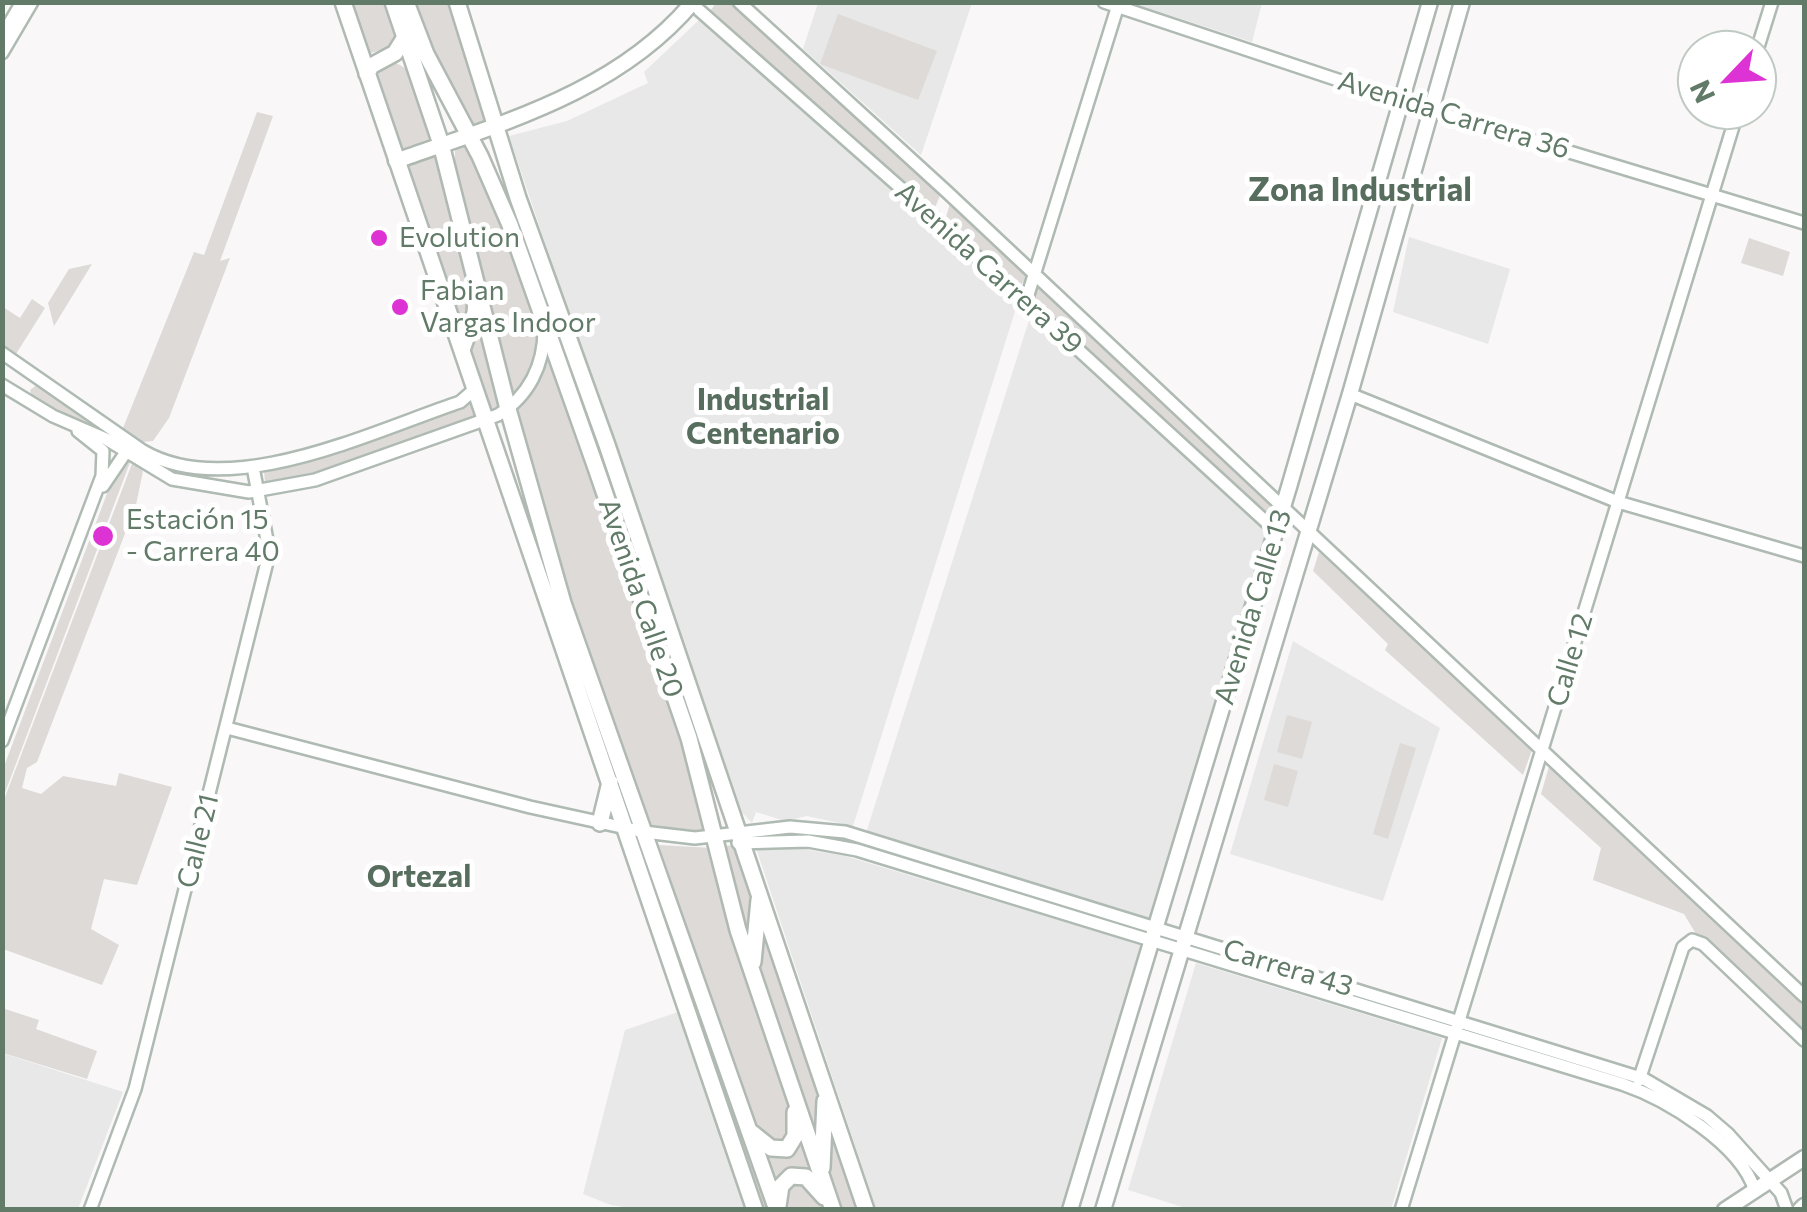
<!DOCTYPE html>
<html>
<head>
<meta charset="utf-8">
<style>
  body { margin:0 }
  #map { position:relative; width:1807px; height:1212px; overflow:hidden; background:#f9f7f8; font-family:Commissioner,sans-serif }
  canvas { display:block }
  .frame { position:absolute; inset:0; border:5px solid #617b68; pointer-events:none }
  .north { position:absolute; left:1677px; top:30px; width:100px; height:100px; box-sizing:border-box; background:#fff; border:2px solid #c0cac3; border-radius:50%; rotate:245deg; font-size:28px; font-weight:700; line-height:40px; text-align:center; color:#617b68 }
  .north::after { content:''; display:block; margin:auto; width:35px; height:45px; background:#de33d4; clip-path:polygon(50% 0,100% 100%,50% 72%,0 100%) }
</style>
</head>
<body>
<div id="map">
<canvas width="1807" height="1212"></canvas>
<div class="frame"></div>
<div class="north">N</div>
</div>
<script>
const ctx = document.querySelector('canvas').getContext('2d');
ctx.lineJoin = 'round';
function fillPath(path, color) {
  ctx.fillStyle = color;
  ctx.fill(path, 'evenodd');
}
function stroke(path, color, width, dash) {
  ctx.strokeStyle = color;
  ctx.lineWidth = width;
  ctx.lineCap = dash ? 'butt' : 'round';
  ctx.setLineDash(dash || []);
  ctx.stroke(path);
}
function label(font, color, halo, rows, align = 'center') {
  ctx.font = font + ' Commissioner,sans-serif';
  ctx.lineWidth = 10;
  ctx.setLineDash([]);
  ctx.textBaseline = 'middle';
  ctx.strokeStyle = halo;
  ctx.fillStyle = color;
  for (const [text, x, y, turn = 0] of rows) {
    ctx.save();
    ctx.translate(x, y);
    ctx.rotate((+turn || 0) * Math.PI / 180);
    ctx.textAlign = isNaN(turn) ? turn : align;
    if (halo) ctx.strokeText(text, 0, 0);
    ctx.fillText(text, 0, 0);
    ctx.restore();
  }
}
fillPath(new Path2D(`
  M818,3H972L921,155L803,49Z
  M1132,3H1262L1252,42Z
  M700,19L930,220L1017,305L853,826L807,816L785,821L756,812L752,823L734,804L509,136L567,121L648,83L644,72Z
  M1409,237L1510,269L1488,344L1393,312Z
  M1030,317L1269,532L1151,922L866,833Z
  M1293,641L1440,728L1383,901L1230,854Z
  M756,848H797L845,856L1142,945L1062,1209H876Z
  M1196,963L1442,1038L1391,1209H1189L1128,1190Z
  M681,1011L748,1209H639L611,1205L583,1194L625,1030Z
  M2,1053L123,1092L78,1209H3Z`), '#e7e8e7');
fillPath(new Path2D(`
  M348,3H383L395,38L392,47L367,54Z
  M412,3H452L493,119L471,126L434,56Z
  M716,3H732L941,193L934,210L710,11Z
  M838,14L937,51L918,100L820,64Z
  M396,63L407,69L434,141L400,153L373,77L375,71Z
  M257,112L273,116L220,261L230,258L169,418L153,441L143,442L123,428L194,252L204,255Z
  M465,139L504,226L537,318L535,358L528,375L511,398L455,168V151Z
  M438,153L472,290L473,304L459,334L403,166Z
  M950,203L1028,276L1020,286L946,217Z
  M1749,238L1790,252L1783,276L1741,263Z
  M92,264L54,326L48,303L69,269Z
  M1037,285L1275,507L1271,521L1034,298Z
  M32,299L45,308L16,354L3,346V307L20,318Z
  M476,324L501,407L487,415L467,352Z
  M548,352L691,763L703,831L649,826L571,609L515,410L538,385Z
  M38,384L105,431L104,433L32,397L30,390Z
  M474,398L481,418L313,475L265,483L264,471L454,409Z
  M128,458L131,460L3,798V769L114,475Z
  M133,461L143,471L136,505L37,762L27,768L22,788L41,794L63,776L116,786L119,773L172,787L137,885L104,879L91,929L119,945L102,985L3,949L2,805Z
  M1319,552L1533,747L1523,775L1385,650L1388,644L1313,571Z
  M1287,715L1312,722L1302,759L1277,752Z
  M1400,743L1416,748L1388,839L1373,834Z
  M1550,763L1804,1003V1035L1696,934L1684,914L1593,880L1601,848L1541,794Z
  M1274,764L1298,771L1288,807L1264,800Z
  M659,845L713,848L790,1107L791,1139L777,1146L751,1123Z
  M738,845L753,892L750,945L722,846Z
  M760,914L822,1100L819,1149L756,959Z
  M691,999L697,1000L772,1209H761Z
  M2,1008L39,1020L36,1029L97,1051L87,1079L3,1053Z
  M831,1122L860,1209H843L830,1173Z
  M801,1128L820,1184L810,1173L776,1192L759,1144L772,1155H786Z
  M797,1179L818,1196L824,1209L784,1210L787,1184Z`), '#dedad7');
const secondary = new Path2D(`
  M739,2L947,192L1804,996
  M1104,2L1401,101L1804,223
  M699,10L938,221L1276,531
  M2,36L22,2
  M1757,50L1772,2
  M2,53L32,2
  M1026,301L1119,2
  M2,353L143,451C230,502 373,431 460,402L475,389
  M2,385L53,416L106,439L172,479L249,492L315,480L498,415C529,396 544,365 544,330
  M1350,394L1618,502L1804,556
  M103,486L126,452
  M227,728L530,807L644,832L695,838L790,827L845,832L1644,1079L1707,1116L1728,1134L1781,1193L1787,1210
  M2,741L102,476L103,451L78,431
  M738,843L808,841L857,850C1112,928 1366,1007 1622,1084C1666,1099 1741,1144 1755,1191
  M1639,1080L1683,947L1692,940L1703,944L1804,1040
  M90,1210L135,1089L267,562V540L253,467
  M1401,1210L1738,110`);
const primary = new Path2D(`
  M396,161C502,123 618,92 693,2
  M1070,1210L1289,487L1430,2
  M1103,1210L1350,394L1462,2
  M1725,1210L1804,1158
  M1800,1210L1804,1206`);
const highway = new Path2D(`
  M343,2L755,1210
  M393,2L441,144L508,409L563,603L777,1210
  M406,2L426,54L480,156L510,225L595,465L689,738L738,930L833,1210
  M457,2L518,198L607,445L866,1210
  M367,74L371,66L395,53L405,37
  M462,350L475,313L476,299
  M600,823L610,782
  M753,962L759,900
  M751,1132L771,1148L787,1149L795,1136V1112
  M822,1168L825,1101
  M778,1206L781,1186L791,1176L806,1177L824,1197`);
stroke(secondary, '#aebab2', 16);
stroke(primary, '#aeb8b1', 19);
stroke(highway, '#b0b9b2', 20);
stroke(secondary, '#fff', 11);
stroke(primary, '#fff', 14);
stroke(highway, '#fff', 15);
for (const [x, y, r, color] of [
  [379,238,10,"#de33d4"],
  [400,307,10,"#de33d4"],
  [103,536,12,"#de33d4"]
]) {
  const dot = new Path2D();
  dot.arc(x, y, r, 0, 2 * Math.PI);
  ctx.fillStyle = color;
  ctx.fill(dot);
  stroke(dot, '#fff', 4);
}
label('28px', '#617b68', '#fff', [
  ["Avenida Carrera 36",1454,115,17],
  ["Avenida Carrera 39",989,268,42],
  ["Avenida Calle 20",641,598,71],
  ["Avenida Calle 13",1253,607,-73],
  ["Calle 12",1570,660,-73],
  ["Calle 21",198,841,-76],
  ["Carrera 43",1288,968,17]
]);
label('28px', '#617b68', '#fff', [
  ["Evolution",399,238],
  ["Fabian",420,291],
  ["Vargas Indoor",420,323],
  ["Estación 15",126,520],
  ["- Carrera 40",126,552]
], 'left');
label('bold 30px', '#576d5d', '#fff', [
  ["Industrial",763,400],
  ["Centenario",763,434],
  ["Ortezal",419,877]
]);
label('bold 32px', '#576d5d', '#fff', [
  ["Zona Industrial",1360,190]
]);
</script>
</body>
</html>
